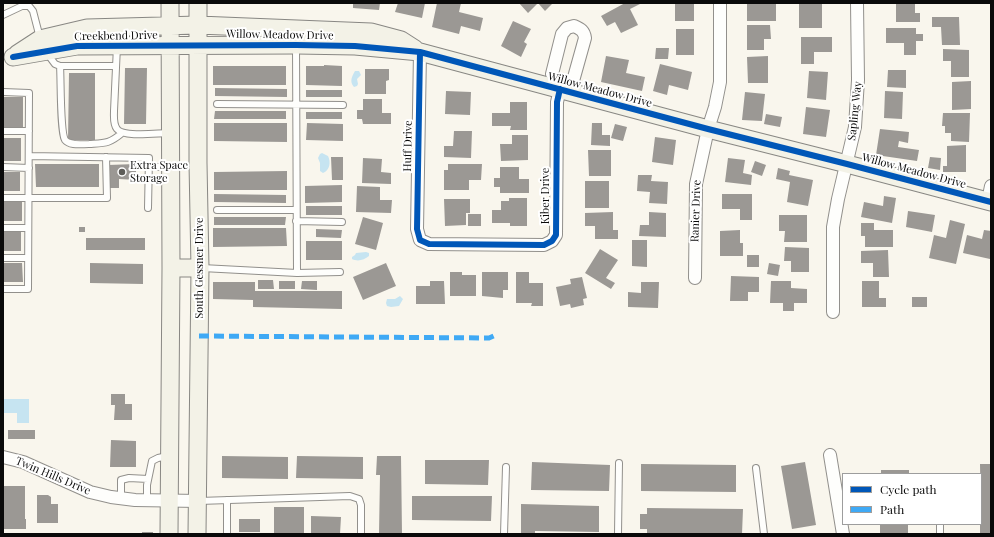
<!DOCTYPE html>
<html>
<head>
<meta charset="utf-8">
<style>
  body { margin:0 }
  #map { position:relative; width:994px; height:537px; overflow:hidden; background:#f9f6ed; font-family:"Playfair Display",serif }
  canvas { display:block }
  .frame { position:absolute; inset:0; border:4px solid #0a0a0a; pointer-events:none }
  .legend { position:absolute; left:842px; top:473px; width:140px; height:52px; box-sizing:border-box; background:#fff; border:1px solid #9d9d9d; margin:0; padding:5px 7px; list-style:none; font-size:12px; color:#0a0a0a }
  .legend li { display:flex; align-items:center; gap:8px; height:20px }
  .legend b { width:20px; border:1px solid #9d9d9d }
</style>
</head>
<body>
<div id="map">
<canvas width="994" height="537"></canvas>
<div class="frame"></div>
<ul class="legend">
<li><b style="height:5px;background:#0057b8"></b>Cycle path</li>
<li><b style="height:5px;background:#3fa9f5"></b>Path</li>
</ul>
</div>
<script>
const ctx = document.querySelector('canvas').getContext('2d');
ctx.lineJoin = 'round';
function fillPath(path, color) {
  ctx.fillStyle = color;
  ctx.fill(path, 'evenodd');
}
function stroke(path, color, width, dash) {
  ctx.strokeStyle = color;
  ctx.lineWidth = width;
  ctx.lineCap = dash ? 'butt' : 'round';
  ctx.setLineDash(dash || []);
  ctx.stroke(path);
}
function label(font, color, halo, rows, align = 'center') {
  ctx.font = font + ' "Playfair Display",serif';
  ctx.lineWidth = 4;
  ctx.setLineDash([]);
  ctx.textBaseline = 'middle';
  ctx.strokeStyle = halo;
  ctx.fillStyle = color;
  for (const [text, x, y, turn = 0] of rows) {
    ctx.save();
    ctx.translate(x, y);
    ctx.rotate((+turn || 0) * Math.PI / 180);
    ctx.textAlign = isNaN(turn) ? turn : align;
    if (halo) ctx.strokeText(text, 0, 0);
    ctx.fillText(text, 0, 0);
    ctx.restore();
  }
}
fillPath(new Path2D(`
  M355,71H359L361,75L357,79L358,84L357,86L354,87C349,82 352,76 355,71Z
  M322,153L328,156C331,162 330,170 323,173L320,171V163L318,158L320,154Z
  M366,252L369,253V256C364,260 358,262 352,259V257L355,255L356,253Z
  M400,296L403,299L399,306L391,307L387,306L386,303L387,299H395Z
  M3,399H29V423H17V413H3Z`), '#c6e4f1');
fillPath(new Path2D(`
  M353,3H380L379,10L353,8Z
  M398,3H425L422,18L395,12Z
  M437,3H461L459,12L483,18L480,31L461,26L459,34L432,27Z
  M519,3H553L545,11L538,3L528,13Z
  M625,3H642L630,9L638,25L621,33L615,22L607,26L601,16Z
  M675,3H694V21H675Z
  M747,3H776V21H747Z
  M799,3H822V28H799Z
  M896,3H915V13H920V22H896Z
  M932,17H959L960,45H942L941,27H932Z
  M513,21L531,29L524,42L527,44L521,57L501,46Z
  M747,25H770L771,39H764V50H747Z
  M886,28H916V34H923V41H916V55H904V43H886Z
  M676,29H694V55H676Z
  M801,37H832V52H814V64H801Z
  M656,48H669L668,59H655Z
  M943,49L969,50V77H951V61H943Z
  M606,56L629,60L626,73L645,77L642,91L601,82Z
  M768,56V83H748L747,57Z
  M660,64L692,72L688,90L669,85L667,95L653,91Z
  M324,65L342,66V86L306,85V66H324Z
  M213,66H286V85H213Z
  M125,68H147L146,124H124Z
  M365,69H389V80L386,81V94H365Z
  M888,70H906V88L887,87Z
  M809,71L828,72L826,100L807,98Z
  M69,73H95V140H68Z
  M971,81V109L952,110V82Z
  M215,88L287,89V97L215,96Z
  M306,90H342V97H306Z
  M446,91L471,92L470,115L445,114Z
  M885,91L903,92L902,119L884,118Z
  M745,92L765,94L762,121L742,120Z
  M3,97H23V127L3,128Z
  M363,99H382V113H391V124H363L362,119H357V110H363Z
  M510,102H527V130H510L511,126H492V113H510Z
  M806,107L830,110L826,137L803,134Z
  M215,111H286V119H214Z
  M306,112H342V119H306Z
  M943,113H970L969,142L951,141V133H945V126H942Z
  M766,114L782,117L780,127L764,124Z
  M214,123H287V142L214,141Z
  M307,123L343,124V141L306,140Z
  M592,123H602V135H610V146L591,145Z
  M615,124L627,127L623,141L611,138Z
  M880,129L909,132L908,143L899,141L898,147L919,150L917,161L876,155Z
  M454,131H472L471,158L444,157V146H453Z
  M512,135H528V160L501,161L500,144H512Z
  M655,137L676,140L673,165L652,162Z
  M3,138H21V161H3Z
  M966,145V172H943V166H947V146Z
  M588,150H611V176H589Z
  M331,157H343V180H332Z
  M930,157L941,158L940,170L928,168Z
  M363,158L382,159L381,172L391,173V184L362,183Z
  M728,158L745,160L743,173L752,175L751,185L725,182Z
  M755,161L766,165L762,176L751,172Z
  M35,164H99V187H36Z
  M136,164V180L119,179V188H109L108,165Z
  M448,164H482L481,180H469V190H444V170H448Z
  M500,167H519V179H529V193H500V187H494V178H500Z
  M778,168L790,171L789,175L813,180L808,206L787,202L790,182L776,179Z
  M287,171V190H214V172Z
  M3,172H20V191H3Z
  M638,175H652L651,181L668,182L667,204L649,203L650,192L637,191Z
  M585,181H609V208H585Z
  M342,185V202L305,203V186Z
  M357,186L380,187V200H392L391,213L356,212Z
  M214,194L286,195V203L214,202Z
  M722,194H752V220H740V209H722Z
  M884,196L896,198L892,223L861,217L864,202L883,206Z
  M509,198H527V226H510V223H492V210H501V201H509Z
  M444,199H470V213H466V225L445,226Z
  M3,202H22V221H3Z
  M306,206H342V215H306Z
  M908,211L935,215L932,232L906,227Z
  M613,212V230H618V239H595V226H585V213Z
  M649,212L666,213V237L639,236L640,225H649Z
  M468,214H481V226H468Z
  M779,215H807V242H784L785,231H779Z
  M214,217H286L285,225H214Z
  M363,217L383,223L376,250L355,244Z
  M950,220L965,224L956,264L929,258L934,235L946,238Z
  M861,223H874V230H893V247H865V236H861Z
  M79,227H85V232H79Z
  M213,228H286L287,246L213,247Z
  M316,229L342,230L341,238L316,237Z
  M740,230V243H743V256H720V231Z
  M984,230L991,231V254L990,259L963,253L967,235L982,239Z
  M3,231H21V251H3Z
  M86,238H145V250H86Z
  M632,240H647V267L632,266Z
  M306,241H342V260H306Z
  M785,247L809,248V272H791V261H784Z
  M600,249L618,260L606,278L615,283L611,289L585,273Z
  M888,250L889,277H873V263H861V251Z
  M747,255H759V267H747Z
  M3,263H22L23,282H3Z
  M90,263L143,264V284L90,283Z
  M386,263L396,286L363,300L353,277Z
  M769,263L780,265L778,276L767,274Z
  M450,272H462V275H476V296H450Z
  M482,272H508V290H503V298L482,296Z
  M516,272H529V283H543V306H531L532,303H516Z
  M731,276L759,277V292H748V301H730Z
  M582,277L587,298L583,299L584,305L571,308L570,304L560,306L556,287L571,284L570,279Z
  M258,280H273L274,289H258Z
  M279,281H295V289H279Z
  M302,281H317V290L301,289Z
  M430,281H444L445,304H416V286H430Z
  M771,281H791V288L807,289V303H794V311H783V303H770Z
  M862,281H879V298H886V307H862Z
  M213,282H255V291H342V309L253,307V300L213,299Z
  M641,282H659L658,308L628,307V292L641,293Z
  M912,297H927V307H912Z
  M111,394H125V404H132V420H114L115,405H111Z
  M8,430H35V439H8Z
  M111,440L136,441V467H110Z
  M222,456L288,457V479L222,478Z
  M297,456L363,457V479L296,478Z
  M377,456H401L402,534H379L380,475H376Z
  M425,460H489L488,485L425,484Z
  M532,462L610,465L609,491L531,490Z
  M805,462L816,525L792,529L781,466Z
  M641,464L736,465V492L641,491Z
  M980,464H991V534H980V524H981Z
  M881,470H909V474H881Z
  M3,486H25V519H26V529H3Z
  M37,495H48L51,497V504H58V523H37Z
  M412,496H492L491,521L412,520Z
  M521,504L599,506V532L535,531V533H521Z
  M274,507H304V534H274Z
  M647,508L743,509L742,534H647V529H640V514H647Z
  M311,516L341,517L340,534H311Z
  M239,519H260V532H239Z
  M880,524H908V534H880Z
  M142,532H153V534H142Z`), '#9b9894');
const lane = new Path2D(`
  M3,15L22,6H29L33,11L40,38
  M117,46L114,111C114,116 113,124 117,129C124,138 157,133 169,133
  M296,46L297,273
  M46,52L55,64L60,66H116
  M60,66C61,78 60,132 65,140C70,146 81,144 89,144C105,143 109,144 122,133
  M3,92L29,93L28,289H3
  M217,104L343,105
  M3,131H29
  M29,156L149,158L148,208
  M3,167L29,168
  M149,167H169
  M3,198H107L106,157
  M217,210H296
  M296,221L342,222
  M3,228H28
  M3,258H28
  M202,268L297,273L340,272
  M756,468L764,534
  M121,499V480L129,478L148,479
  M227,500V534
  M147,501V485L152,461L158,458L168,456
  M199,501L350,496L359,499L361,505V534
  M504,534L506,467
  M618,534L619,463
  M940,534V524`);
const street = new Path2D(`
  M574,26C581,29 584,31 585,38L573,81L560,89L552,74L562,34L567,28Z
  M420,52L417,229L420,240L429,244L544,245L552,241L556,235L557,102L560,89
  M988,201L991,186
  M695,278L696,184L708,129L715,107L720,82V3
  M833,312V227L838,199L855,127L858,80L857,3
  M830,455L843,534
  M3,457L23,462L90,492L111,497L135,500L199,501`);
const secondary = new Path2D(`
  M17,54L40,39L87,28L198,25L371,32L401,40L415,49
  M13,57L77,46L296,45L355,46L420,52L708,129L847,164L991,202
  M171,268H200
  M169,534L171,268L170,3
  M197,534L200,268L198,163V3`);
stroke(lane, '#92908c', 8);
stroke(street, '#92908c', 14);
stroke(secondary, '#888783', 19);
stroke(lane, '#fefefc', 6);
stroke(street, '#fefefc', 12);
stroke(secondary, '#f3f2e7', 17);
stroke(new Path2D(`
  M199,336L489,338L496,335`), '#3fa9f5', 5, [10, 5]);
stroke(new Path2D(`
  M420,52L417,229L420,240L429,244L544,245L552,241L556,235L557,102L560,89
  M13,57L77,46L296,45L355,46L420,52L708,129L847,164L991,202`), '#0057b8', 6);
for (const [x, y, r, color] of [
  [122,172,4,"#5e5d59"]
]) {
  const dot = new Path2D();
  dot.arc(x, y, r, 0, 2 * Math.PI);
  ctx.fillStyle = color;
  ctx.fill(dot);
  stroke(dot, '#fff', 1.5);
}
label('11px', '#0a0a0a', '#fff', [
  ["Willow Meadow Drive",280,35,1],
  ["Creekbend Drive",116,36,-1],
  ["Willow Meadow Drive",600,90,15],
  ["Sapling Way",855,111,-84],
  ["Huff Drive",408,146,-89],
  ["Willow Meadow Drive",914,171,15],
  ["Kiber Drive",546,196,-90],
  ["Ranier Drive",696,211,-88],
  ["South Gessner Drive",200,268,-90],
  ["Twin Hills Drive",53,476,23]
]);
label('11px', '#0a0a0a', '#fff', [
  ["Extra Space",130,166],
  ["Storage",130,179]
], 'left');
</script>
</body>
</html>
